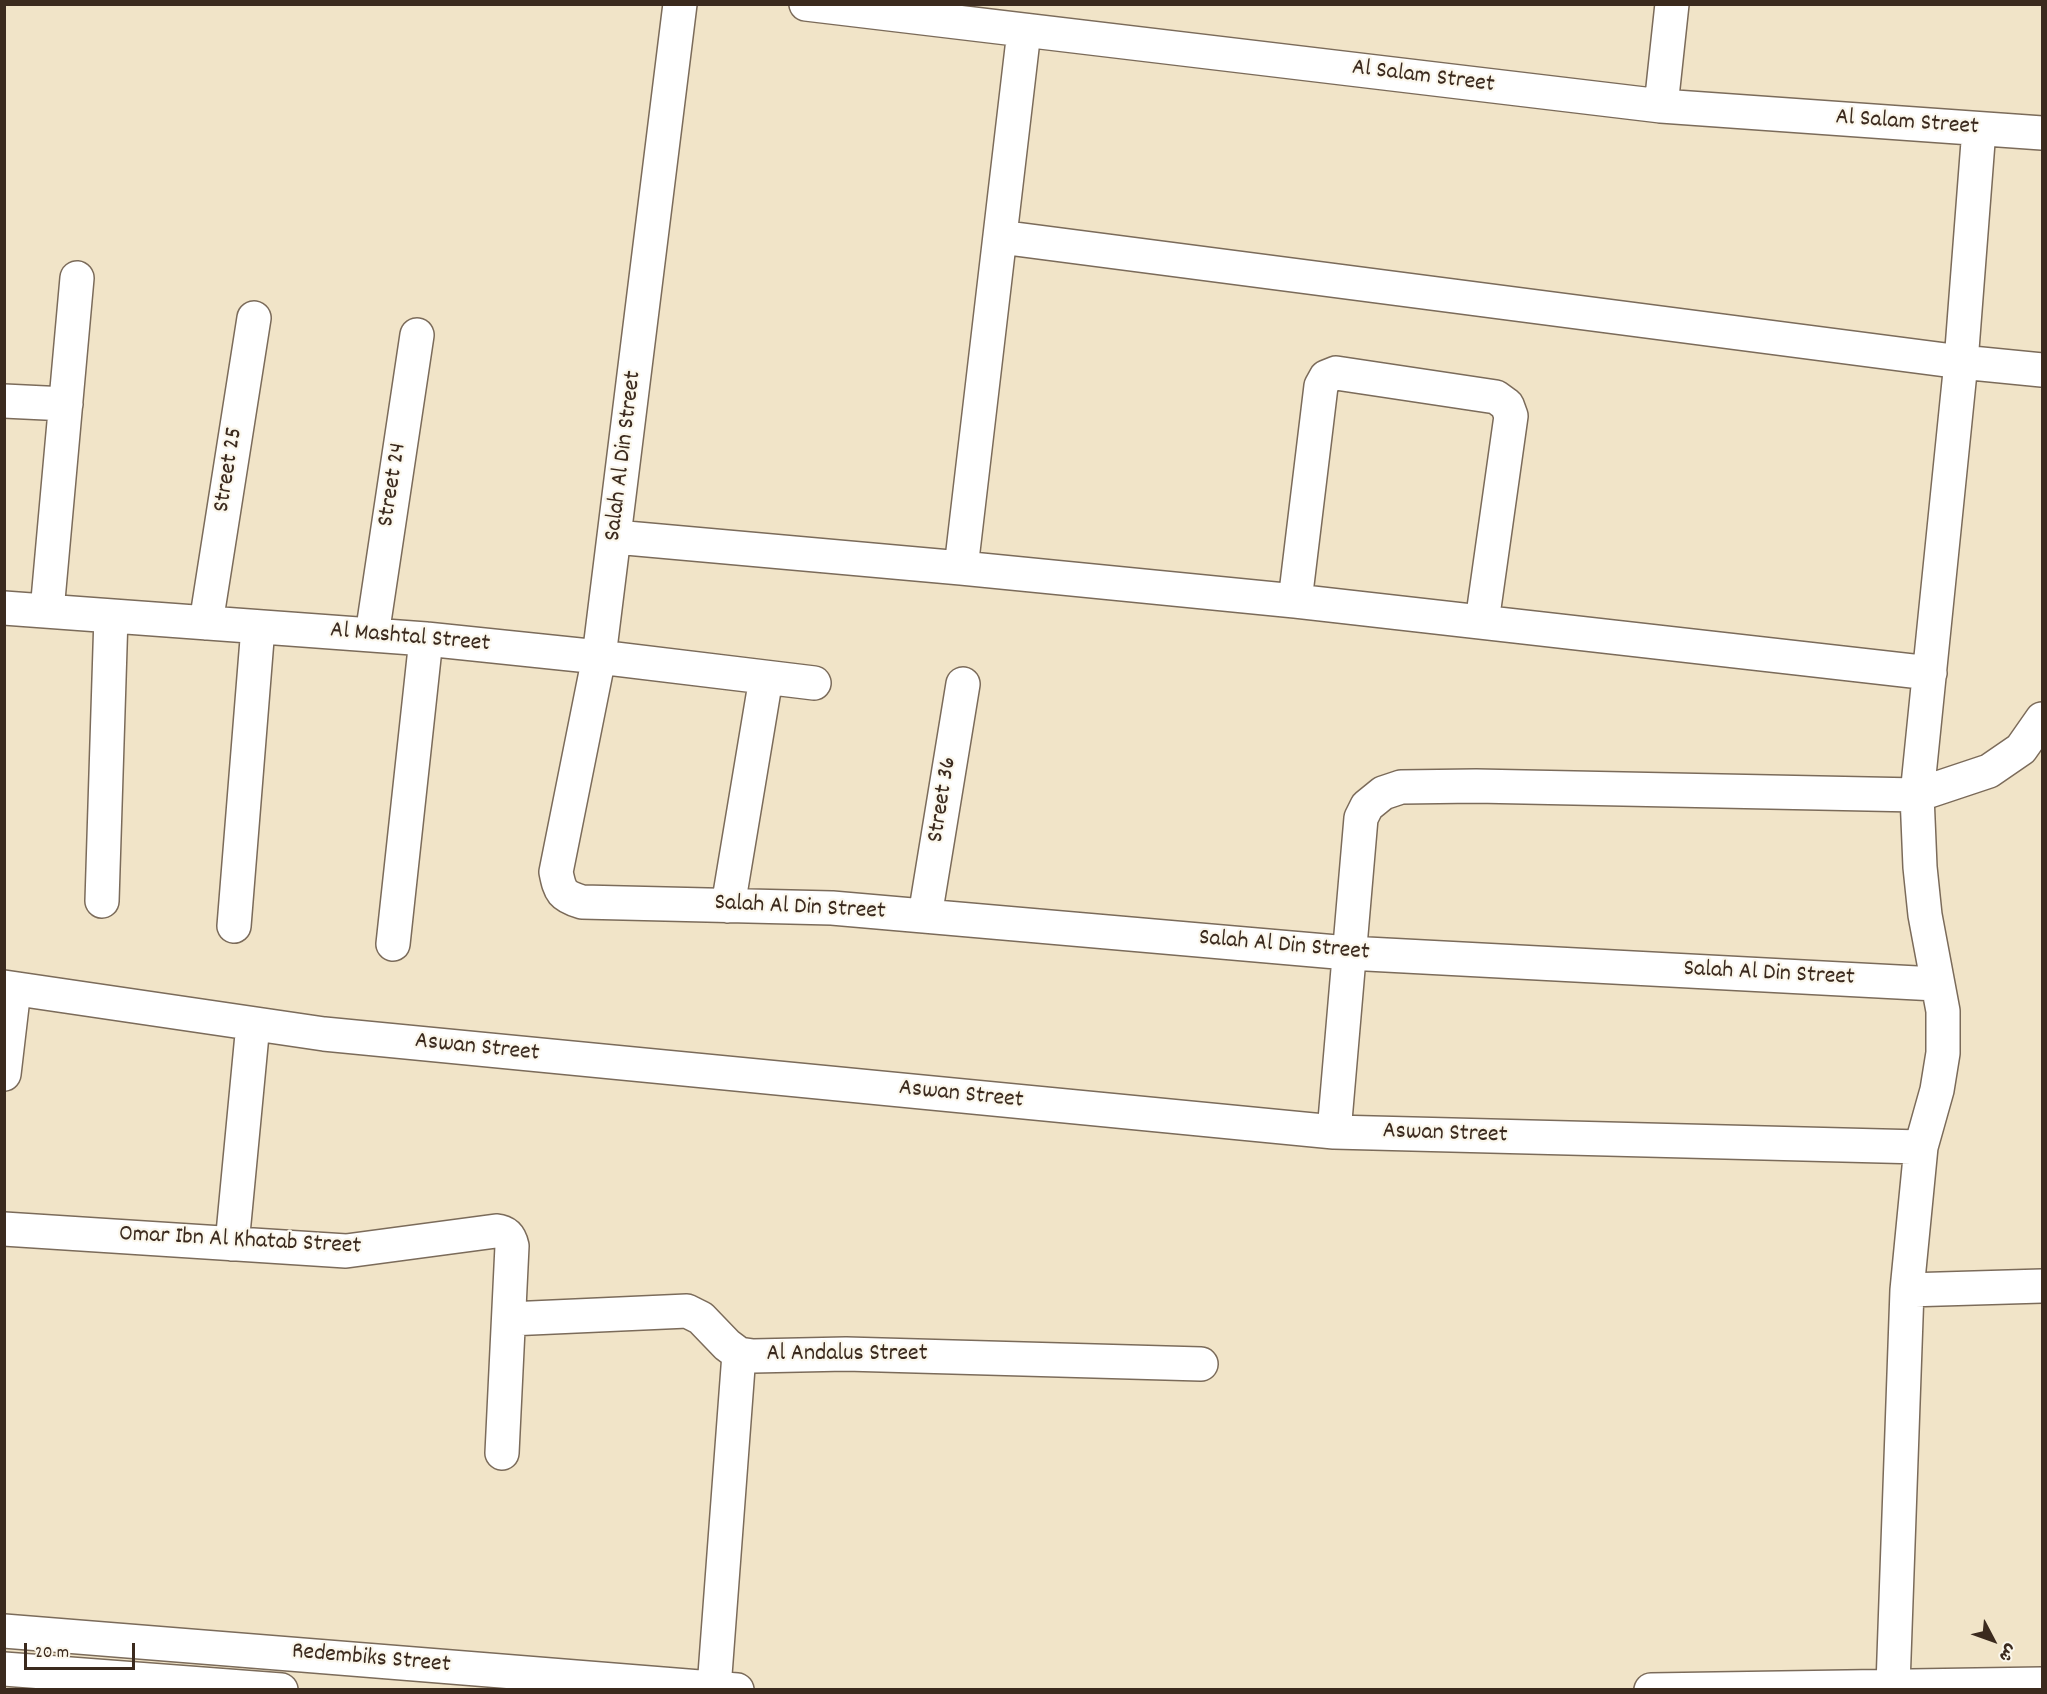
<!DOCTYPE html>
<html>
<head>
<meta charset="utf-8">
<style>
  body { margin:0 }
  #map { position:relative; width:2047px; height:1694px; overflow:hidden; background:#f1e4c8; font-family:Dekko,"Playpen Sans Arabic",sans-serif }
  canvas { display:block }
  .frame { position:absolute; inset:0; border:6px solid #3b2a1e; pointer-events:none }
  .north { position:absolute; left:1963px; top:1610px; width:60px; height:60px; -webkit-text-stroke:4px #fbf7ec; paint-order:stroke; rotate:131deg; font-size:16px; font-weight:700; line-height:24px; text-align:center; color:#3b2a1e }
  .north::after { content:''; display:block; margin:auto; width:21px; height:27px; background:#3b2a1e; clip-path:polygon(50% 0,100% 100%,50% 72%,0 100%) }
  .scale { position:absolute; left:24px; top:1643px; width:111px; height:27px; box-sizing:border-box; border:3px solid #3b2a1e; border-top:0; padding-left:8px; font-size:18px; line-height:21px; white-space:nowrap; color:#3b2a1e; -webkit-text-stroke:4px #fbf7ec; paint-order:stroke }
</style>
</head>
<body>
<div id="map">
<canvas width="2047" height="1694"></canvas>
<div class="frame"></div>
<div class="north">ش</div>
<div class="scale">20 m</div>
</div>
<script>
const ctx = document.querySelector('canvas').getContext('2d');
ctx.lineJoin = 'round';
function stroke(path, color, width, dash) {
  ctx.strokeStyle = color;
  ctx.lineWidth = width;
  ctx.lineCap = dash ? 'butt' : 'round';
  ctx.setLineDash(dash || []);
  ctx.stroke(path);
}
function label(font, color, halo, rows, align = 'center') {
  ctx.font = font + ' Dekko,sans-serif';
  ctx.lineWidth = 4.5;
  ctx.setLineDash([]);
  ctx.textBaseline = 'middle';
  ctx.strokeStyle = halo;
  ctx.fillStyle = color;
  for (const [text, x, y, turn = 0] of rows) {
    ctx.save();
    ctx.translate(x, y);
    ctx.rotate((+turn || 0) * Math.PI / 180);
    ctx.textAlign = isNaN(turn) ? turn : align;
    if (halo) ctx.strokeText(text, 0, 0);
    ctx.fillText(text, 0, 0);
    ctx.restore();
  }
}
const street = new Path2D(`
  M680,4L599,657L556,872C560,892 562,896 582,902L832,908L1348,953L1936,984
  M806,4L1661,106L2042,133
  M1661,106L1672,4
  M1000,237L1961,362L2042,370
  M4,401L66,404
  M615,537L961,568L1295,601L1930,673
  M961,568L1024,31
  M1295,601L1321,386L1326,377L1336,373L1496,397L1507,405L1511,416L1482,622
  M4,608L426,639L599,657L814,683
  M47,611L77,278
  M206,623L254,318
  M372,635L417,335
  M102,901L111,616
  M728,906L766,678
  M925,916L963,684
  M234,926L258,627
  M393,944L426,639
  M4,987L324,1034L1334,1132L1921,1147
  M4,1074L14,989
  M1334,1132L1361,818L1367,806L1383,793L1401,787L1476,786L1917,795L1989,771L2021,749L2042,719
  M4,1229L346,1251L496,1231C506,1232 510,1237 512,1246L502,1453
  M232,1244L253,1024
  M1907,1290L2042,1286
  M509,1319L687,1311L701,1318L727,1345L739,1354L753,1356L846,1354L1201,1364
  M4,1631L737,1690
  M4,1669L281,1690
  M1893,1685L1907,1290L1921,1147L1937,1090L1943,1053V1011L1925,915L1920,867L1917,795L1961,362L1979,129
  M714,1688L739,1354
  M1651,1690L2042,1684`);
stroke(street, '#7b6b5a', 36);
stroke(street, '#fff', 33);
label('24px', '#3b2a1e', '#fbf7ec', [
  ["Al Salam Street",1423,78,7],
  ["Al Salam Street",1907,124,4],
  ["Salah Al Din Street",625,456,-83],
  ["Street 25",230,470,-81],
  ["Street 24",394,485,-81],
  ["Al Mashtal Street",410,639,5],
  ["Street 36",944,800,-81],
  ["Salah Al Din Street",800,909,3],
  ["Salah Al Din Street",1284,947,5],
  ["Salah Al Din Street",1769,975,3],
  ["Aswan Street",477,1049,6],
  ["Aswan Street",961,1096,6],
  ["Aswan Street",1445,1135,2],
  ["Omar Ibn Al Khatab Street",240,1242,3],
  ["Al Andalus Street",847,1356],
  ["Redembiks Street",371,1660,5]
]);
</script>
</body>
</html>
